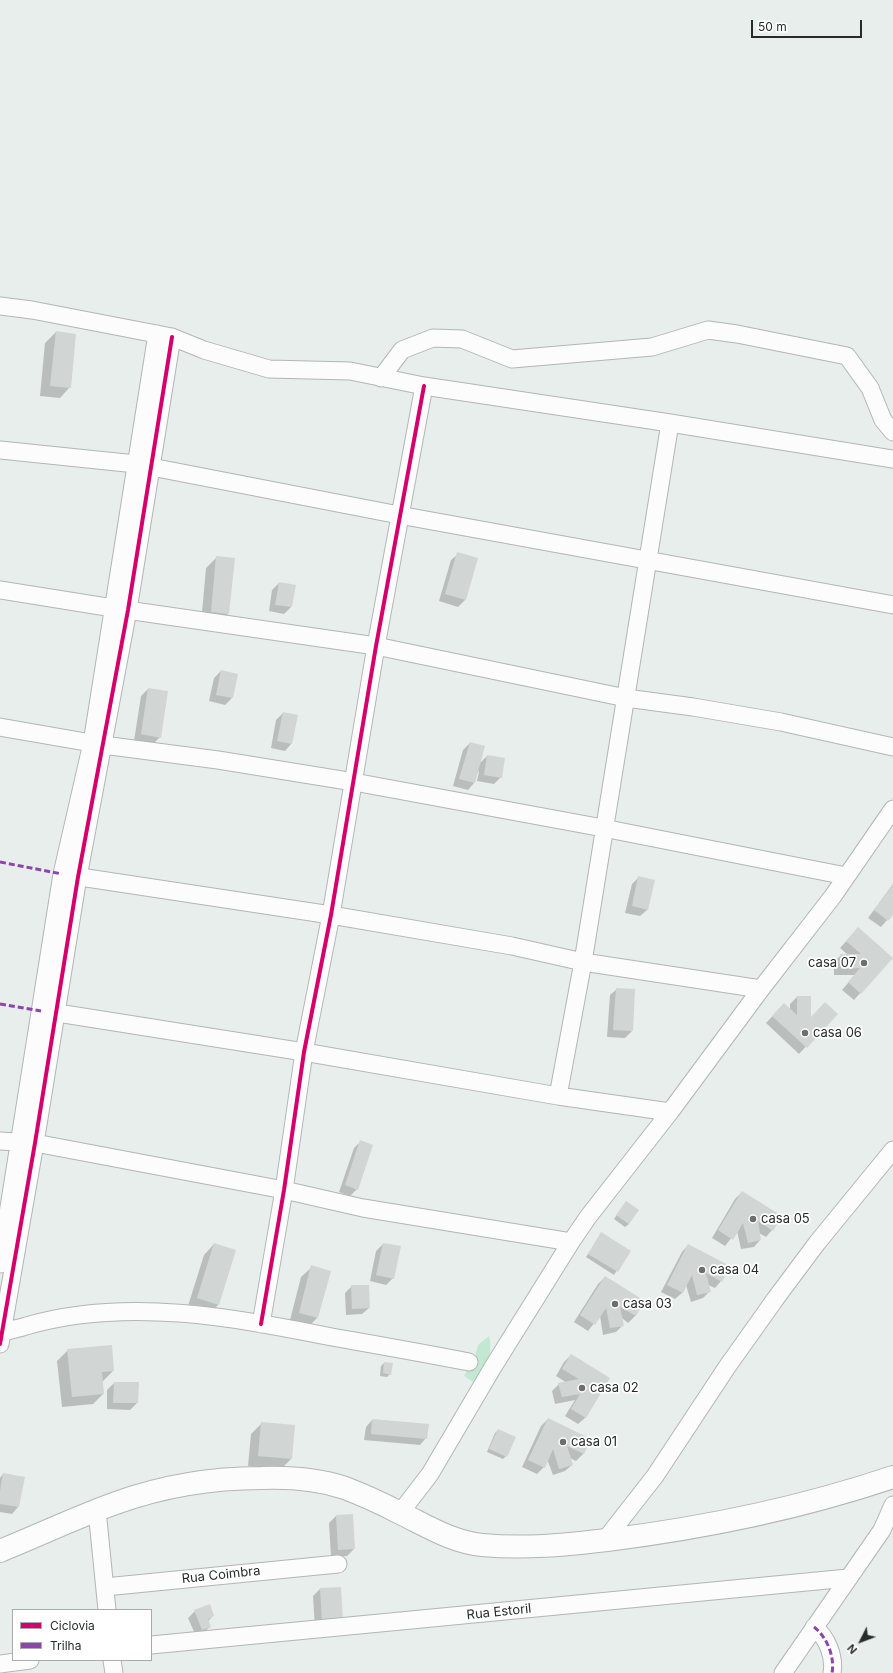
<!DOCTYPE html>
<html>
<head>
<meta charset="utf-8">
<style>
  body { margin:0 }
  #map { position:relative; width:893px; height:1673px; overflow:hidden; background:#e8eeeb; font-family:Inter,sans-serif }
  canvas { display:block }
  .legend { position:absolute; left:12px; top:1609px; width:140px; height:52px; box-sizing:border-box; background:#fff; border:1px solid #a9aba9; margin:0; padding:5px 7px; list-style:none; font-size:12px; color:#272c29 }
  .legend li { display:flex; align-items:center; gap:8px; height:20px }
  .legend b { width:20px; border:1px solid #a9aba9 }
  .north { position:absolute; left:841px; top:1621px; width:40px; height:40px; -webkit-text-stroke:3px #fff; paint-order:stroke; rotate:228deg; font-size:11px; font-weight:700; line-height:16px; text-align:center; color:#272c29 }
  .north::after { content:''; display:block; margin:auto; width:14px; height:18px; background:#272c29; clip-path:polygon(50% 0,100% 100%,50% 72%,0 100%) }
  .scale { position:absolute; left:751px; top:20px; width:111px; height:18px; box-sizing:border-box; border:2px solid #272c29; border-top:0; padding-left:5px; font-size:12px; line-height:14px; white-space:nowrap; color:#272c29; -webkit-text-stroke:3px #fff; paint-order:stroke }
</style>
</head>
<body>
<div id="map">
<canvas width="893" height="1673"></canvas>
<ul class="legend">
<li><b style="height:5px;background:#d6006c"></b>Ciclovia</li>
<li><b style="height:5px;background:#8e44ad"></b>Trilha</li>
</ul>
<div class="north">N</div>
<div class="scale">50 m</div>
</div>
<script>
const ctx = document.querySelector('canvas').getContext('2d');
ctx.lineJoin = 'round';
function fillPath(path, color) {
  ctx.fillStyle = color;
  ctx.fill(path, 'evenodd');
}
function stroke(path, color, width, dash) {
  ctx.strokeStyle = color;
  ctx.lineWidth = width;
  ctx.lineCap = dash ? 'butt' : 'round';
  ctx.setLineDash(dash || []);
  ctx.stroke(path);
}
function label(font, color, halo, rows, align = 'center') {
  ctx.font = font + ' Inter,sans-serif';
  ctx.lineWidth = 3.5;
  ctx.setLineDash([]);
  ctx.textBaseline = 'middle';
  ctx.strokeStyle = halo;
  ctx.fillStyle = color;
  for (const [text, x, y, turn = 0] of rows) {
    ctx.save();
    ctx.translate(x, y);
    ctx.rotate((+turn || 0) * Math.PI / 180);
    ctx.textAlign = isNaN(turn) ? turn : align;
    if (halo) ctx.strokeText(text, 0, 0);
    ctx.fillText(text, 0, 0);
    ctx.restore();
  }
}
fillPath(new Path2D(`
  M489,1336C494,1356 485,1367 475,1383L464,1376L475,1357L478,1345Z`), '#c2e7d3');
fillPath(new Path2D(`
  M56,332L70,387L60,398L40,396L45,343Z
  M458,554L477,559L465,600L458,607L439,601L451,560Z
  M217,557L228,614L218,624L201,623L206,568Z
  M279,583L291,607L284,614L269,611L272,590Z
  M221,671L232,698L225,705L209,701L214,678Z
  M148,689L160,737L153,744L134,741L141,696Z
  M283,713L291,744L285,751L271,748L276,720Z
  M470,743L480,763L487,756L501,777L494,784L477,781L479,772L478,771L474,783L468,790L453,786L463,750Z
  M639,877L647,910L640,916L625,913L632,884Z
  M893,884V913L881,927L868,918Z
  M851,936L891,958L854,1000L842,990L855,975H834V962L841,955H848L840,948Z
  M617,989L632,1031L625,1038L607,1037L610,995Z
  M797,997L810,1019L836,1014L799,1054L766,1023L784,1004L790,1011V1004Z
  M360,1142L357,1189L350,1196L339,1192L354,1148Z
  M742,1192L772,1230L766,1237L759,1233L760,1240L754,1247L741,1249L737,1231L725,1246L712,1238L735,1199Z
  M623,1206L629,1224L625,1227L614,1219Z
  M601,1234L629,1251L614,1275L586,1257Z
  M214,1244L234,1251L218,1305L208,1315L187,1309L204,1255Z
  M383,1244L393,1278L386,1285L370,1281L376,1251Z
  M688,1245L721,1281L715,1288L708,1285L710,1291L703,1298L691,1302L686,1285L682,1293L675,1299L661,1292L682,1252Z
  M312,1267L317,1318L307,1328L289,1324L301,1277Z
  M605,1277L644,1302L635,1316L628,1323L622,1318L623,1325L616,1332L603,1335L600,1316L588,1331L574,1322L598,1284Z
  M352,1286L369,1308L362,1314L346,1315L345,1293Z
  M68,1350L113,1371L103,1381V1394L93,1404L62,1407L57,1361Z
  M571,1355L609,1378L585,1418L578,1424L565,1416L575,1400L555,1404L552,1391L559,1384L567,1383L556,1376L564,1362Z
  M384,1363L390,1374L387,1377L380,1376L381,1366Z
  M114,1383L137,1403L130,1410L107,1409V1390Z
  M548,1419L590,1439L583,1454L576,1461L570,1458L572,1465L565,1471L553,1475L547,1459L544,1467L537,1474L522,1467L541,1426Z
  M372,1420L426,1438L420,1445L364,1440L366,1427Z
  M262,1423L291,1459L281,1469L248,1466L251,1434Z
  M498,1430L506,1456L503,1459L487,1452L495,1433Z
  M3,1474L18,1507L12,1514L0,1512V1478Z
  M336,1516L354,1549L347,1556L331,1557L329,1523Z
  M320,1589L342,1620L315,1628L313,1596Z
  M195,1611L213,1616L208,1621L210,1627L203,1633L196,1636L188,1618Z`), '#0003');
fillPath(new Path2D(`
  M56,331L76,334L71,388L50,386Z
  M457,552L478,558L466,600L445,594Z
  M216,556L235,558L229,614L211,612Z
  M279,582L296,585L292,607L275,605Z
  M221,670L238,674L233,698L216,695Z
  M148,688L168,691L161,738L141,734Z
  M283,712L298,715L292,744L277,741Z
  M470,742L485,746L475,783L459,779Z
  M487,755L505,758L502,778L484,775Z
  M638,876L655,880L648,910L632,906Z
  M893,885V915L888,921L874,910Z
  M858,927L893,958L861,994L848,982L860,968L841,969L840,954H861L846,941Z
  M616,988L635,989L633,1031L613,1030Z
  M797,996H811V1017L825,1002L838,1014L807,1048L772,1016L784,1003L797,1015Z
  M360,1140L373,1145L358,1190L345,1185Z
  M742,1191L782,1216L773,1231L758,1221L761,1240L748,1243L743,1223L733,1240L718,1230Z
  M626,1201L639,1210L629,1224L616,1215Z
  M601,1232L631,1251L618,1272L588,1254Z
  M214,1243L236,1250L219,1305L197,1298Z
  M383,1243L401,1246L394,1279L376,1275Z
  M688,1244L730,1266L722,1282L706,1273L711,1292L697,1295L692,1275L683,1293L667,1285Z
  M311,1265L331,1271L318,1318L299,1313Z
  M605,1276L645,1301L636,1316L620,1307L624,1326L610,1328L606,1308L595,1325L580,1315Z
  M351,1285H369L370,1308L352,1309Z
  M112,1345L114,1371L102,1372L104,1394L72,1397L67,1349Z
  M571,1354L610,1378L586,1418L571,1409L580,1394L562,1397L558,1383L579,1379L562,1369Z
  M384,1362L393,1363L391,1375L383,1373Z
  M114,1382H139L138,1403H113Z
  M548,1418L591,1439L584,1454L567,1446L573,1465L559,1469L553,1449L545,1468L528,1460Z
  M372,1419L429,1424L427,1439L371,1434Z
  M261,1422L295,1425L292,1459L258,1456Z
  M498,1429L516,1437L507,1457L489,1449Z
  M3,1473L25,1477L19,1507L0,1504V1491Z
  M353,1514L355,1549L338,1550L336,1515Z
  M341,1587L343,1621L322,1622L320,1588Z
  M210,1604L214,1616L208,1619L211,1627L202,1630L194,1610Z`), '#d1d5d3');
const minor = new Path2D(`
  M0,306L32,310L172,337L204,350L269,369L350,371L424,386L670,423L893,459
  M381,378L402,350L433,338L462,339L512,359L652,347L708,330L737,334L847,356L870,388L883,420L893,432
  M0,450L136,464L399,515L893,605
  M0,590L113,608L376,646L626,698L693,707L781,722L893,747
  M0,727L103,745L218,760L354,782L603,828L846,876
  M67,875L331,915L512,946L583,962L761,989
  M45,1011L304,1052L558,1096L670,1112
  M558,1096L583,962L670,423
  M0,1141L35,1143L284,1190L363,1208L571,1242
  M0,1264L62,874L92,743L157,334
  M261,1324L284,1190L304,1052L331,915L376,646L424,386
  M0,1334C8,1330 17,1329 26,1326C125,1297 233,1317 332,1337C377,1345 423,1353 469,1362
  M0,1344L35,1143L78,877L128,610L172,337
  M97,1510L107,1610
  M400,1513L430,1474L493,1367L571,1242L588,1217L670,1112L761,989L833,896L893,809
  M605,1540L655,1476L727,1367L776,1298L817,1243L893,1150
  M105,1587L338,1564
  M814,1627C827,1637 835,1657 832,1673
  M151,1645L848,1578
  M112,1660L114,1673
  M0,1664L30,1660
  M783,1673L882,1530L893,1505`);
const major = new Path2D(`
  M0,1551C39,1535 77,1517 116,1503C163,1486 213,1478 262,1478C291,1477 318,1479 345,1488C363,1495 383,1504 400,1513C427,1526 452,1542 482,1545C524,1549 565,1545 607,1540C704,1528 801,1508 893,1477`);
stroke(minor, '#b2b6b4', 19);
stroke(major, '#b2b6b4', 24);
stroke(minor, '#fcfcfc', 17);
stroke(major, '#fcfcfc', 22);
stroke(new Path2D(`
  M0,862L62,874
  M0,1004L41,1011
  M814,1627C827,1637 835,1657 832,1673`), '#8e44ad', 3, [6, 3]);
stroke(new Path2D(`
  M261,1324L284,1190L304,1052L331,915L376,646L424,386
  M0,1344L35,1143L78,877L128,610L172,337`), '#d6006c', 4);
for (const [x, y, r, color] of [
  [864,963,4,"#6b706d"],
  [805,1033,4,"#6b706d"],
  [753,1219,4,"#6b706d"],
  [702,1270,4,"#6b706d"],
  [615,1304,4,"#6b706d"],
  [582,1388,4,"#6b706d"],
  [563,1442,4,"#6b706d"]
]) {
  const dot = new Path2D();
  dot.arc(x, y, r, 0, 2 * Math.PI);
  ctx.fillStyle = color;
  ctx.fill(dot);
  stroke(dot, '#fff', 1.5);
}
label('13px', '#272c29', '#fff', [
  ["casa 07",856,963,"right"],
  ["casa 06",813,1033],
  ["casa 05",761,1219],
  ["casa 04",710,1270],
  ["casa 03",623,1304],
  ["casa 02",590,1388],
  ["casa 01",571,1442]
], 'left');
label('13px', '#272c29', '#fff', [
  ["Rua Coimbra",221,1575,-6],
  ["Rua Estoril",499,1612,-6]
]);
</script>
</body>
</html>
